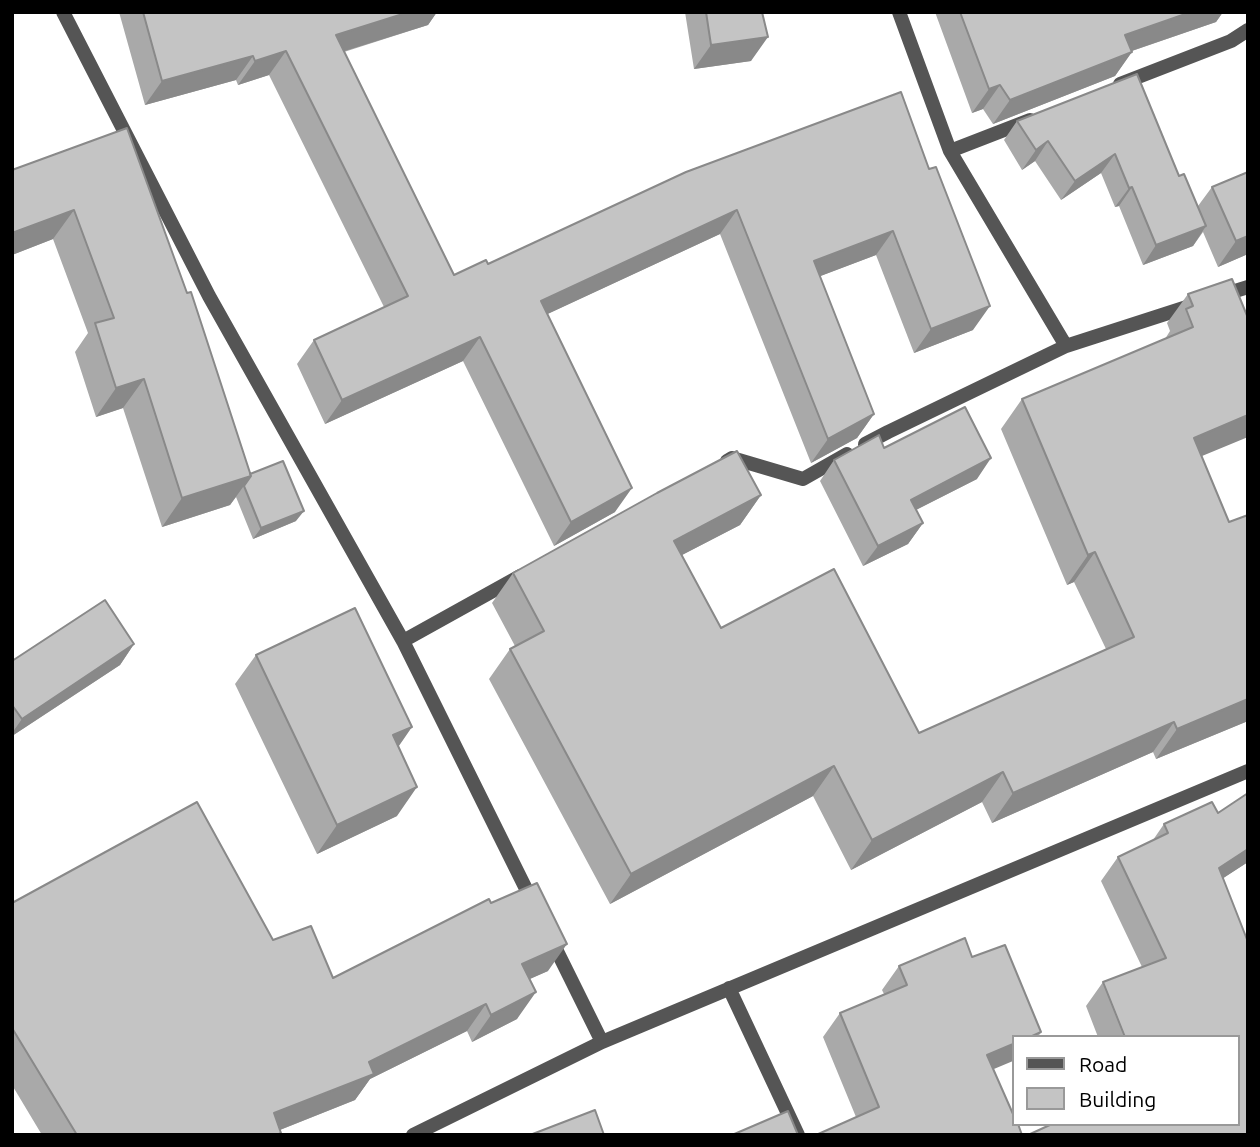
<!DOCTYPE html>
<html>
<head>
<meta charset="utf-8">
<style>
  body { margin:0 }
  #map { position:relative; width:1260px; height:1147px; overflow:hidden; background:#fff; font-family:Ubuntu,sans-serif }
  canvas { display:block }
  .frame { position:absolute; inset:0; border:14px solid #000; pointer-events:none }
  .legend { position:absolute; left:1012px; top:1035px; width:228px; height:91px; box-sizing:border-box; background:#fff; border:2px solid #999; margin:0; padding:9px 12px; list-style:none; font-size:21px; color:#000 }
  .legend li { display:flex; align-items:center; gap:14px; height:35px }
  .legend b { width:35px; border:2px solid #999 }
</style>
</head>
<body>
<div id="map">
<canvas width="1260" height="1147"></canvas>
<div class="frame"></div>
<ul class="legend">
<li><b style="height:9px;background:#555"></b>Road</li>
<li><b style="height:19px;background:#c4c4c4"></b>Building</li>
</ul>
</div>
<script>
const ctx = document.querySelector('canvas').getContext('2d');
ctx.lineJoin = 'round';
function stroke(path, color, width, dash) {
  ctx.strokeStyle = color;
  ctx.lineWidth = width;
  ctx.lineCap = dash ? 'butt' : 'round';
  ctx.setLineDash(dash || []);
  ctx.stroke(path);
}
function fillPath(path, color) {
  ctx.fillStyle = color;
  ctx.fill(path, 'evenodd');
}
stroke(new Path2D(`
  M63,12L209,296L403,641L534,905
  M899,12L950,151L1066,346
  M1120,84L1231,41L1248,30
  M950,151L1030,120
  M1219,296L1248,287
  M865,444L888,432L1066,346L1193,305
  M727,461L732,458L803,479L847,454
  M403,641L520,576
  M729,988L798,1135
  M602,1042L1248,771
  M413,1135L602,1042L551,939`), '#555', 14);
fillPath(new Path2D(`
  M119,12H437L428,25L344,52L454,275L488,264L901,92L973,330L914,353L876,255L820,276L874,414L857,438L811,463L720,234L547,314L615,512L554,546L463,361L325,424L297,364L314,340L384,307L269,75L238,85L236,80L145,105Z
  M685,12H762L751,61L694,69Z
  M935,12H1223L1216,22L1132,51L1115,76L993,124L983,109L972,113Z
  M1017,121L1179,176L1198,206L1212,187L1248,254L1218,267L1203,232L1193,246L1143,265L1119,206L1115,207L1101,173L1061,200L1035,161L1022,170L1004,140Z
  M127,128L250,474L296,521L253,539L236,497L230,505L162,527L123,408L96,417L75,352L88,333L53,239L12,255V170Z
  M1232,279L1201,456L1229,522L1248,515V721L1156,759L1153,752L992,823L982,802L851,870L813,796L610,904L489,679L510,649L515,646L492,603L513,573L761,495L740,525L682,555L721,628L919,733L1106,649L1074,582L1067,585L1001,429L1022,399L1165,339L1170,331L1167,323L1188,294Z
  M884,448L977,479L916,510L923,523L908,544L863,566L820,481L834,460Z
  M134,644L120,665L12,736V661Z
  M256,655L397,816L317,854L235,684Z
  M1248,793V862L1223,878L1248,942V1135H1028L1052,1124H1237V1037H1098L1086,1006L1103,982L1142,967L1101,881L1118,857L1153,840L1164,824L1212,802L1218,813Z
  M12,903L273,940L333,978L491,903L548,971L529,979L517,1019L472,1042L467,1031L370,1079L355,1100L280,1130L279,1135H42L12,1085Z
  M972,957L1041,1032L1038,1037H1013L993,1069L856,1117L823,1037L840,1013L884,994L882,990L899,966Z`), '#a9a9a9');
fillPath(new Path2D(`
  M409,12H437L428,25L319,59L336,35Z
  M1191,12H1223L1216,22L1108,59L1125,35Z
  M768,37L751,61L694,69L711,45Z
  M286,51L269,75L238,85L255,61Z
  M1132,52L1115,76L993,124L1010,100Z
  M253,56L236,80L145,105L162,81Z
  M1000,85L983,109L972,113L989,89Z
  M1048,141L1035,161L1022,170L1036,150Z
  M1115,154L1101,173L1061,200L1075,181Z
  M1132,187L1119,206L1115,207L1129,188Z
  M74,210L53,239L12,255V233Z
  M737,210L720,234L524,325L541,301Z
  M1206,226L1193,246L1143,265L1156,245Z
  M893,231L876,255L797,285L814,261Z
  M1248,236V254L1218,267L1236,241Z
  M990,306L973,330L914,353L931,329Z
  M480,337L463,361L325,424L342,400Z
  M144,379L123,408L96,417L116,388Z
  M874,414L857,438L811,463L828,439Z
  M1248,415V437L1173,468L1194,438Z
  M991,458L977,479L896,520L911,500Z
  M251,476L230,505L162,527L182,498Z
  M632,488L615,512L554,546L571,522Z
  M761,495L740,525L653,570L674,541Z
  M304,511L296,521L253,539L261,528Z
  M923,523L908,544L863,566L878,546Z
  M1095,552L1074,582L1067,585L1088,555Z
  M134,644L120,665L12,736V733L22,719Z
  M1248,699V721L1156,759L1177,729Z
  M1174,722L1153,752L992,823L1013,793Z
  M412,727L392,756L393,735Z
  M834,766L813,796L610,904L631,874Z
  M1003,772L982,802L851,870L872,840Z
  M417,787L397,816L317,854L337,825Z
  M1248,849V862L1202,892L1219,868Z
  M567,944L548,971L503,991L522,964Z
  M536,992L517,1019L472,1042L491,1015Z
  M486,1004L467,1031L370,1079L355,1100L267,1135L274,1113L369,1062Z
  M1013,1044V1061L970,1079L987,1055Z`), '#898989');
const building = new Path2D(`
  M143,12H409L336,35L454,275L486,260L488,264L686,172L901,92L929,169L936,167L990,306L931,329L893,231L814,261L874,414L828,439L737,210L541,301L632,488L571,522L480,337L342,400L314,340L408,296L286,51L255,61L253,56L162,81Z
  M706,12H762L768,37L711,45Z
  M960,12H1191L1125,35L1132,52L1010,100L1000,85L989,89Z
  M1137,74L1179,176L1184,174L1206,226L1156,245L1132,187L1129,188L1115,154L1075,181L1048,141L1036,150L1017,121Z
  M127,128L187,293L191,292L251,476L182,498L144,379L116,388L95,323L114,318L74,210L12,233V170Z
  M1248,172V236L1236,241L1212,187Z
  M1232,279L1248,318V415L1194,438L1229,522L1248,515V699L1177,729L1174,722L1013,793L1003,772L872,840L834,766L631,874L510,649L544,631L513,573L657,493L737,451L761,495L674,541L721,628L834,569L919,733L1134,637L1095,552L1088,555L1022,399L1193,327L1186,309L1193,306L1188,294Z
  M965,407L991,458L911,500L923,523L878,546L834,460L879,435L884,448Z
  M283,461L304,511L261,528L244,486L251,476L250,474Z
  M105,600L134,644L22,719L12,705V661Z
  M355,608L412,727L393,735L417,787L337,825L256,655Z
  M1248,793V849L1219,868L1248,942V1135H1028L1052,1124H1237V1037H1125L1103,982L1166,958L1118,857L1168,833L1164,824L1212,802L1218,813Z
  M197,802L273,940L311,926L333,978L489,899L491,903L537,883L567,944L522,964L536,992L491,1015L486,1004L369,1062L374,1074L274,1113L281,1133L277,1135H77L12,1028V903Z
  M965,938L972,957L1005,945L1041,1032L1030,1037H1013V1044L987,1055L1013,1114V1124H1018L1022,1135H816L879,1107L840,1013L907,985L899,966Z
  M595,1110L604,1135H530Z
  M788,1111L798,1135H732Z`);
fillPath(building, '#c4c4c4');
stroke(building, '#898989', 2);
</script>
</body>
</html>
